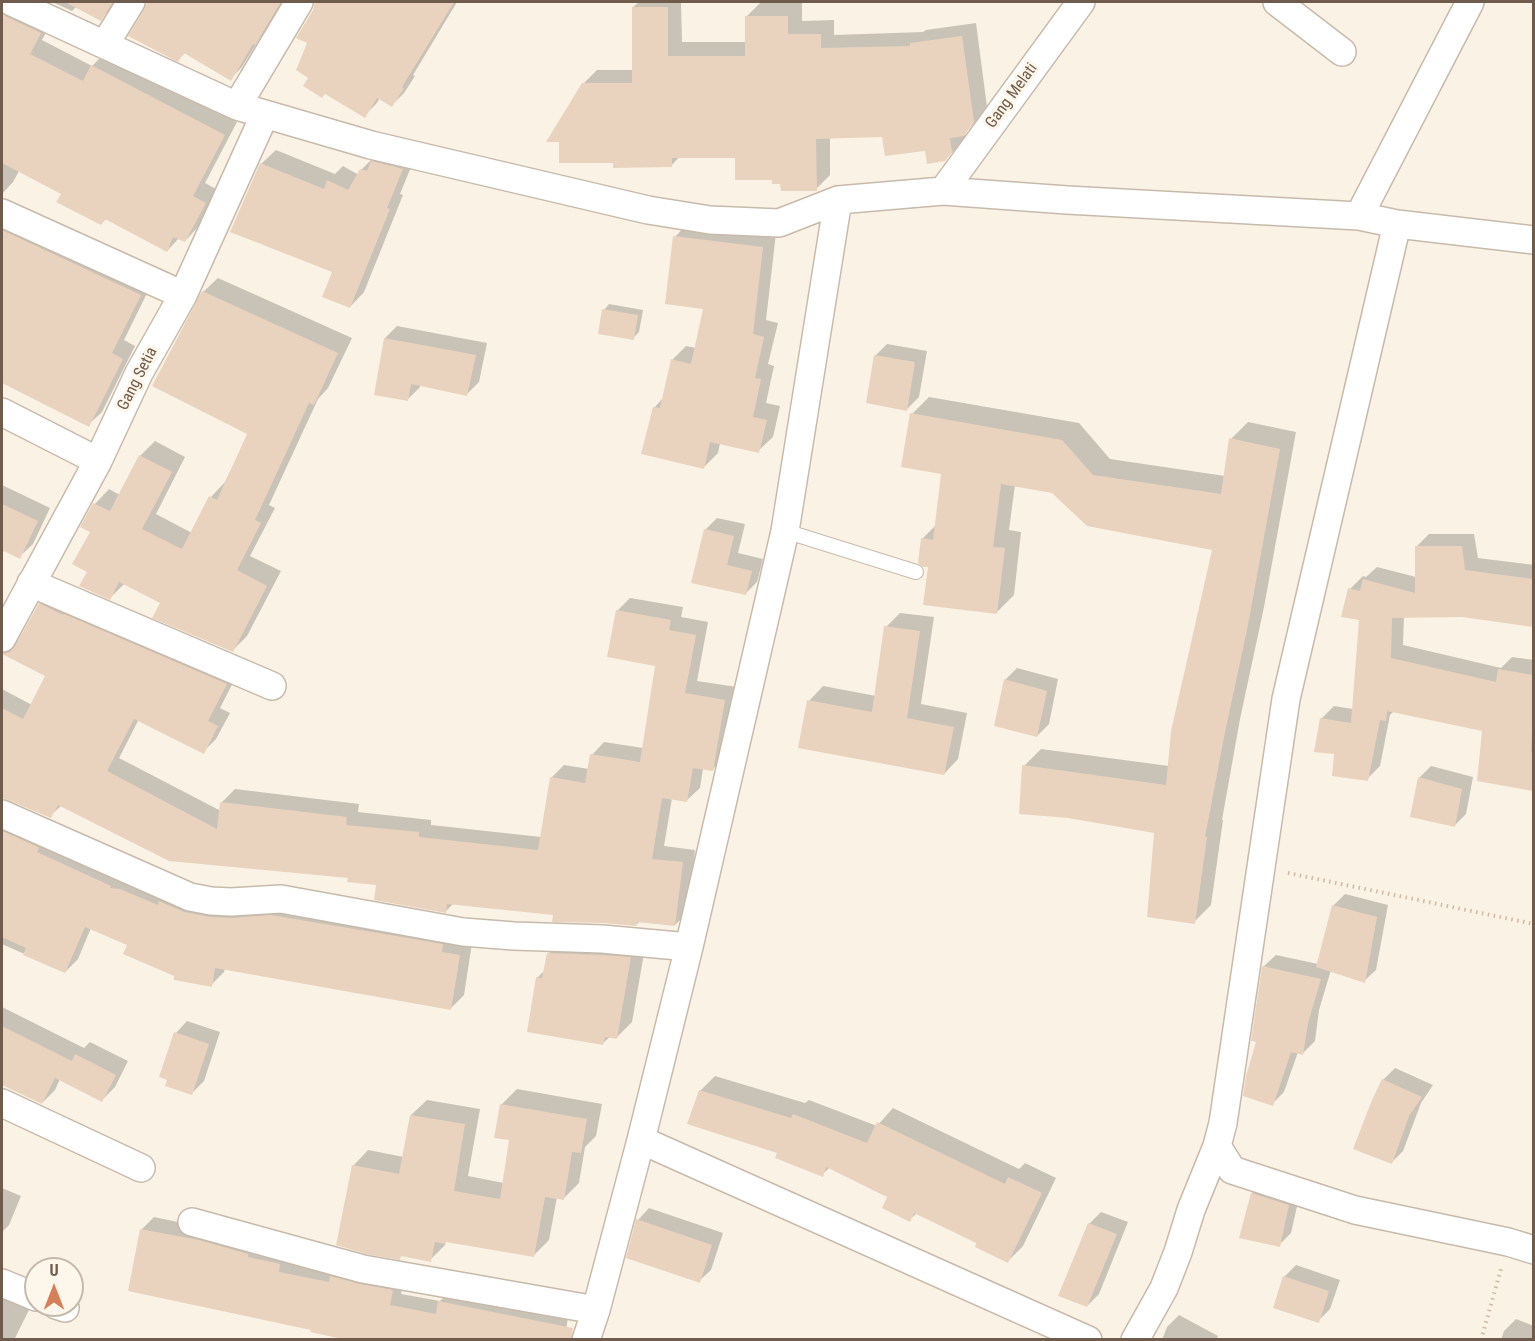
<!DOCTYPE html>
<html>
<head>
<meta charset="utf-8">
<style>
  body { margin:0 }
  #map { position:relative; width:1535px; height:1341px; overflow:hidden; background:#faf3e5; font-family:"Roboto Condensed",sans-serif }
  canvas { display:block }
  .frame { position:absolute; inset:0; border:3px solid #705c4d; pointer-events:none }
  .north { position:absolute; left:24px; top:1257px; width:60px; height:60px; box-sizing:border-box; background:#fdf7eb; border:2px solid #c5b9ac; border-radius:50%; rotate:0deg; font-size:16px; font-weight:700; line-height:24px; text-align:center; color:#705c4d }
  .north::after { content:''; display:block; margin:auto; width:21px; height:27px; background:#d67f58; clip-path:polygon(50% 0,100% 100%,50% 72%,0 100%) }
</style>
</head>
<body>
<div id="map">
<canvas width="1535" height="1341"></canvas>
<div class="frame"></div>
<div class="north">U</div>
</div>
<script>
const ctx = document.querySelector('canvas').getContext('2d');
ctx.lineJoin = 'round';
function fillPath(path, color) {
  ctx.fillStyle = color;
  ctx.fill(path, 'evenodd');
}
function stroke(path, color, width, dash) {
  ctx.strokeStyle = color;
  ctx.lineWidth = width;
  ctx.lineCap = dash ? 'butt' : 'round';
  ctx.setLineDash(dash || []);
  ctx.stroke(path);
}
function label(font, color, halo, rows, align = 'center') {
  ctx.font = font + ' "Roboto Condensed",sans-serif';
  ctx.lineWidth = 6;
  ctx.setLineDash([]);
  ctx.textBaseline = 'middle';
  ctx.strokeStyle = halo;
  ctx.fillStyle = color;
  for (const [text, x, y, turn = 0] of rows) {
    ctx.save();
    ctx.translate(x, y);
    ctx.rotate((+turn || 0) * Math.PI / 180);
    ctx.textAlign = isNaN(turn) ? turn : align;
    if (halo) ctx.strokeText(text, 0, 0);
    ctx.fillText(text, 0, 0);
    ctx.restore();
  }
}
fillPath(new Path2D(`
  M2,2L53,19L42,40L92,66L105,53L237,122L205,183L218,190L198,227L185,241L179,238L167,251L106,219L101,224L63,194L19,171L13,182L2,194Z
  M52,2H116L113,7L100,19L77,6L72,11Z
  M148,2H285L267,31L260,38L242,67L230,79L186,52L178,60Z
  M316,2H457L413,75L415,76L404,93L392,105L380,98L376,104L364,116L310,77L309,42Z
  M639,2H681L682,42H747L746,17L760,3L802,2V21L834,20V35L923,32L926,30L976,23L987,107L977,120L965,133V137L959,146L944,160L926,149L884,136L830,137V175L816,189L782,182L736,156H680L672,165L583,84L597,70H634L633,7Z
  M276,150L335,174L343,166L359,175L361,170L376,155H416L400,194L403,195L364,292L350,307L334,271L261,164Z
  M2,207L153,281L124,340L135,346L102,412L88,425L2,381Z
  M689,222L776,233L766,320L778,323L768,364L774,366L766,403L780,406L773,437L758,451L720,443L718,453L704,467L654,408L663,398L672,360L686,346L696,348L705,308L675,237Z
  M218,278L352,338L328,388L318,399L269,505L275,508L250,556L281,571L247,636L233,650L162,602L125,583L110,598L89,571L92,531L82,526L95,504L109,489L120,495L140,456L155,441L185,457L156,514L192,533L211,497L225,482L249,433L203,292Z
  M609,304L643,310L639,332L633,338L604,310Z
  M397,326L487,343L479,382L467,394L420,384V387L408,399L385,338Z
  M887,344L927,351L919,397L907,409L875,356Z
  M929,397L1079,423L1110,459L1225,476L1231,439L1248,422L1296,432L1264,607L1240,719L1222,820H1223L1211,905L1194,922L1155,832L1024,766L1041,749L1169,766L1214,549L1053,492L1015,485L1009,530L1021,532L1014,595L997,612L929,566L922,539L936,525L942,472L912,414Z
  M2,485L50,508L33,544L19,557L4,550L2,555Z
  M717,518L745,524L738,553L763,559L757,582L745,594L693,581L705,530Z
  M1429,534H1474L1478,558L1534,565V626L1462,616H1404L1403,645L1501,668L1512,657L1534,660V790L1479,780L1484,730L1394,711L1390,715L1380,766L1367,779L1336,753L1321,719L1334,706L1353,709L1361,619L1350,589L1363,576L1366,577L1377,567L1416,577V547Z
  M53,591L239,671L220,708L230,713L216,739L203,752L139,719L119,758L221,811L222,802L235,789L359,804L358,812L431,820V825L541,837L551,778L564,765L589,769L592,755L604,742L643,748L657,665L617,611L630,598L683,607L681,617L708,622L697,681L737,687L726,756L713,769L703,768L700,788L687,800L672,798L664,846L695,850L688,912L675,925L640,921L636,925L555,914L454,903L446,911L378,884L62,805L50,816L8,798L2,797V689L32,705L48,676L2,653L14,641L21,640L40,604Z
  M900,613L934,617L921,704L967,713L958,759L944,774L809,701L823,686L876,696L886,627Z
  M1017,668L1058,679L1049,724L1037,736L1005,680Z
  M1431,766L1473,777L1466,814L1454,826L1419,778Z
  M2,809L246,905L472,943L464,995L451,1008L225,969L224,972L211,985L176,975L129,944L91,928L78,959L65,972L2,944Z
  M1345,894L1388,905L1376,970L1364,981L1331,970L1319,1010L1315,1041L1303,1053L1298,1052L1284,1092L1272,1104L1257,1041L1264,966L1276,955L1318,964L1333,906Z
  M564,938L646,942L632,1022L616,1038L610,1037L603,1043L537,978L545,970L548,954Z
  M2,1007L84,1048L90,1042L128,1061L115,1087L102,1100L60,1079L55,1090L42,1103L2,1084Z
  M187,1021L220,1032L204,1081L192,1093L169,1079L176,1033Z
  M1395,1068L1433,1085L1421,1103L1403,1151L1391,1163L1383,1080Z
  M715,1076L805,1103L809,1100L877,1126L893,1108L1019,1169L1025,1163L1056,1178L1023,1246L1008,1261L978,1243L917,1213L909,1220L889,1196L830,1167L822,1175L779,1152L700,1091Z
  M517,1089L602,1104L596,1136L585,1147L579,1183L564,1198L557,1197L549,1240L534,1255L446,1240L445,1245L430,1260L403,1255L399,1258L353,1166L368,1150L404,1157L411,1115L427,1100L480,1109L468,1176L504,1183L511,1139L501,1105Z
  M1264,1182L1300,1193L1291,1233L1279,1245L1252,1193Z
  M2,1188L21,1196L9,1225L2,1232Z
  M649,1208L723,1233L711,1270L699,1281L638,1220Z
  M1101,1212L1128,1222L1099,1294L1087,1306L1089,1224Z
  M154,1217L211,1229L404,1279L401,1294L440,1301L451,1290L569,1313L564,1340L130,1290L142,1229Z
  M1296,1265L1340,1280L1330,1309L1318,1321L1284,1277Z
  M2,1291L31,1306L14,1340H2Z
  M1179,1315L1218,1336L1216,1340H1162L1167,1327Z
  M1516,1319L1534,1326V1340H1501L1504,1331Z`), '#0003');
fillPath(new Path2D(`
  M65,2H113L101,21Z
  M147,2H281L255,45L253,44L231,81L184,53L178,62L128,36L144,10Z
  M315,2H454L402,87L404,88L392,107L377,98L365,118L325,94L322,98L303,86L308,78L296,70L307,43L296,38L313,10Z
  M632,7H668V56H745V16H788V34H821V48L910,46V43L962,36L974,122L964,136L950,138L952,152L945,161L927,164L925,151L885,156L882,137L816,139L817,191H781L780,184H772V180H735V158H672V167L613,168V163H559V142H546L582,83H632Z
  M2,13L5,16L41,33L30,54L83,81L91,65L225,135L193,196L206,203L185,242L173,237L167,252L105,219L101,225L56,202L61,194L2,163Z
  M371,161L403,169L387,208L390,209L350,308L322,297L332,272L230,232L260,163L324,189L327,180L348,190L360,169L367,171Z
  M2,230L141,295L112,353L123,359L89,427L2,383Z
  M673,236L763,247L753,334L764,337L755,378L761,379L753,417L767,420L759,453L710,442L704,469L641,454L653,407L660,408L671,359L691,364L703,309L665,304Z
  M202,291L338,353L314,405L309,403L255,520L261,523L237,570L267,586L233,652L152,618L160,603L119,582L110,600L79,586L87,572L72,564L90,532L80,527L93,503L110,511L139,455L172,472L142,529L182,549L209,496L217,500L247,434L152,386Z
  M602,309L638,315L634,340L598,334Z
  M384,338L476,355L467,396L411,384L408,401L374,395Z
  M874,355L915,362L907,411L866,403Z
  M910,413L1062,440L1093,475L1221,494L1229,438L1280,449L1248,625L1224,737L1205,837H1207L1195,924L1147,917L1154,833L1068,818L1019,814L1022,765L1166,785L1171,731L1212,550L1087,526L1052,493L1001,484L993,547L1005,548L997,614L923,605L928,567H923L918,563L921,538L933,540L941,474L901,467Z
  M2,504L38,521L20,559L2,550Z
  M704,529L734,536L727,565L752,571L746,595L691,583Z
  M1415,546H1462L1465,570L1533,579V627L1462,617L1392,618L1391,658L1496,682L1498,669L1533,675V706L1531,752H1533V791L1477,781L1482,731L1387,711L1386,721L1380,720L1368,781L1332,776L1334,754L1314,752L1320,718L1351,723L1359,620L1341,617L1348,588L1360,591L1363,579L1415,593Z
  M39,603L63,615L64,614L227,684L208,721L218,726L204,754L134,719L107,771L217,829L220,802L347,817L346,825L419,832V837L538,850L550,777L585,783L590,754L640,762L655,666L607,657L616,610L671,620L669,630L696,635L685,693L725,700L713,771L693,768L687,802L662,798L652,859L683,862L675,926L637,922L636,926L603,923L552,922L553,915L447,904L446,913L374,900L376,885L347,882L348,878L169,861L58,805L51,818L8,800L2,798V708L23,719L45,676L2,654L10,652L15,646Z
  M884,626L920,631L907,718L954,727L944,775L798,748L807,700L872,712Z
  M1004,679L1047,691L1037,737L994,726Z
  M1418,777L1462,789L1455,827L1410,817Z
  M2,831L36,846L39,848L37,852L111,886L110,888L120,889L158,905L159,901L184,912L210,917L232,918L271,915L443,944L442,952L460,955L451,1010L215,968L212,987L174,980V976L123,954L127,945L85,927L65,973L23,955L26,948L2,937Z
  M1332,905L1377,917L1365,983L1316,967Z
  M547,953L601,955L631,957L617,1039L605,1037L603,1045L527,1032L536,977L542,978Z
  M1262,966L1321,979L1308,1023L1303,1055L1291,1052L1273,1106L1243,1096L1246,1076L1256,1042L1251,1041Z
  M2,1026L72,1061L75,1054L116,1075L102,1102L55,1078L42,1104L2,1085Z
  M174,1032L209,1044L192,1095L165,1086L167,1080L159,1077Z
  M1382,1079L1422,1097L1409,1116L1392,1164L1353,1149L1372,1100Z
  M699,1090L791,1118L793,1114L867,1143L877,1122L1005,1184L1008,1177L1042,1193L1008,1263L975,1247L976,1243L914,1213L910,1222L882,1208L887,1197L826,1167L823,1177L775,1158L777,1153L687,1124Z
  M500,1104L587,1119L581,1153L572,1152L564,1200L545,1197L534,1257L446,1242L445,1244L435,1242L431,1262L401,1256L400,1260L366,1254L336,1245L352,1165L399,1174L410,1115L465,1124L454,1191L500,1199L509,1140L494,1138Z
  M1251,1193L1289,1205L1280,1247L1239,1238Z
  M636,1219L712,1245L700,1283L626,1258Z
  M1088,1223L1117,1234L1087,1307L1058,1296Z
  M140,1229L199,1240L248,1254V1257L280,1264L279,1272L329,1282L330,1276L360,1284L393,1290L390,1305L436,1314L438,1301L573,1328L571,1340H347L310,1332L311,1330L128,1291Z
  M1283,1276L1329,1291L1319,1323L1273,1308Z`), '#ead3be');
const lane = new Path2D(`
  M785,531L916,572`);
const street = new Path2D(`
  M12,2L237,106L371,145L648,210L710,220L779,223L838,200L943,191L1067,200L1359,216L1397,224L1534,240
  M1277,2L1342,52
  M105,44L131,2
  M237,106L299,2
  M943,191L1081,2
  M2,213L183,295
  M1359,216L1470,2
  M2,412L98,461
  M31,583L272,686
  M2,638L98,461L139,373L183,295L265,114
  M2,814L190,897L211,901L231,902L281,899L463,932L514,936L602,939L689,947
  M2,1103L141,1168
  M641,1140L1088,1340
  M1217,1146L1223,1123L1286,699L1397,224
  M192,1222L363,1269L596,1310
  M2,1283L36,1297
  M56,1305L65,1308
  M586,1340L596,1310L641,1140L689,947L785,531L838,200
  M1135,1340L1164,1288L1178,1252L1191,1210L1217,1146L1232,1170L1355,1210L1508,1242L1534,1250`);
stroke(lane, '#c7baab', 16);
stroke(street, '#c7baab', 30);
stroke(new Path2D(`
  M1288,873L1534,924
  M1481,1340L1501,1269`), '#d0b9a3', 4, [1.5, 4.5]);
stroke(lane, '#fff', 14);
stroke(street, '#fff', 27);
label('16px', '#705c4d', '#fdf7eb', [
  ["Gang Melati",1012,96,-54],
  ["Gang Setia",138,379,-63]
]);
</script>
</body>
</html>
